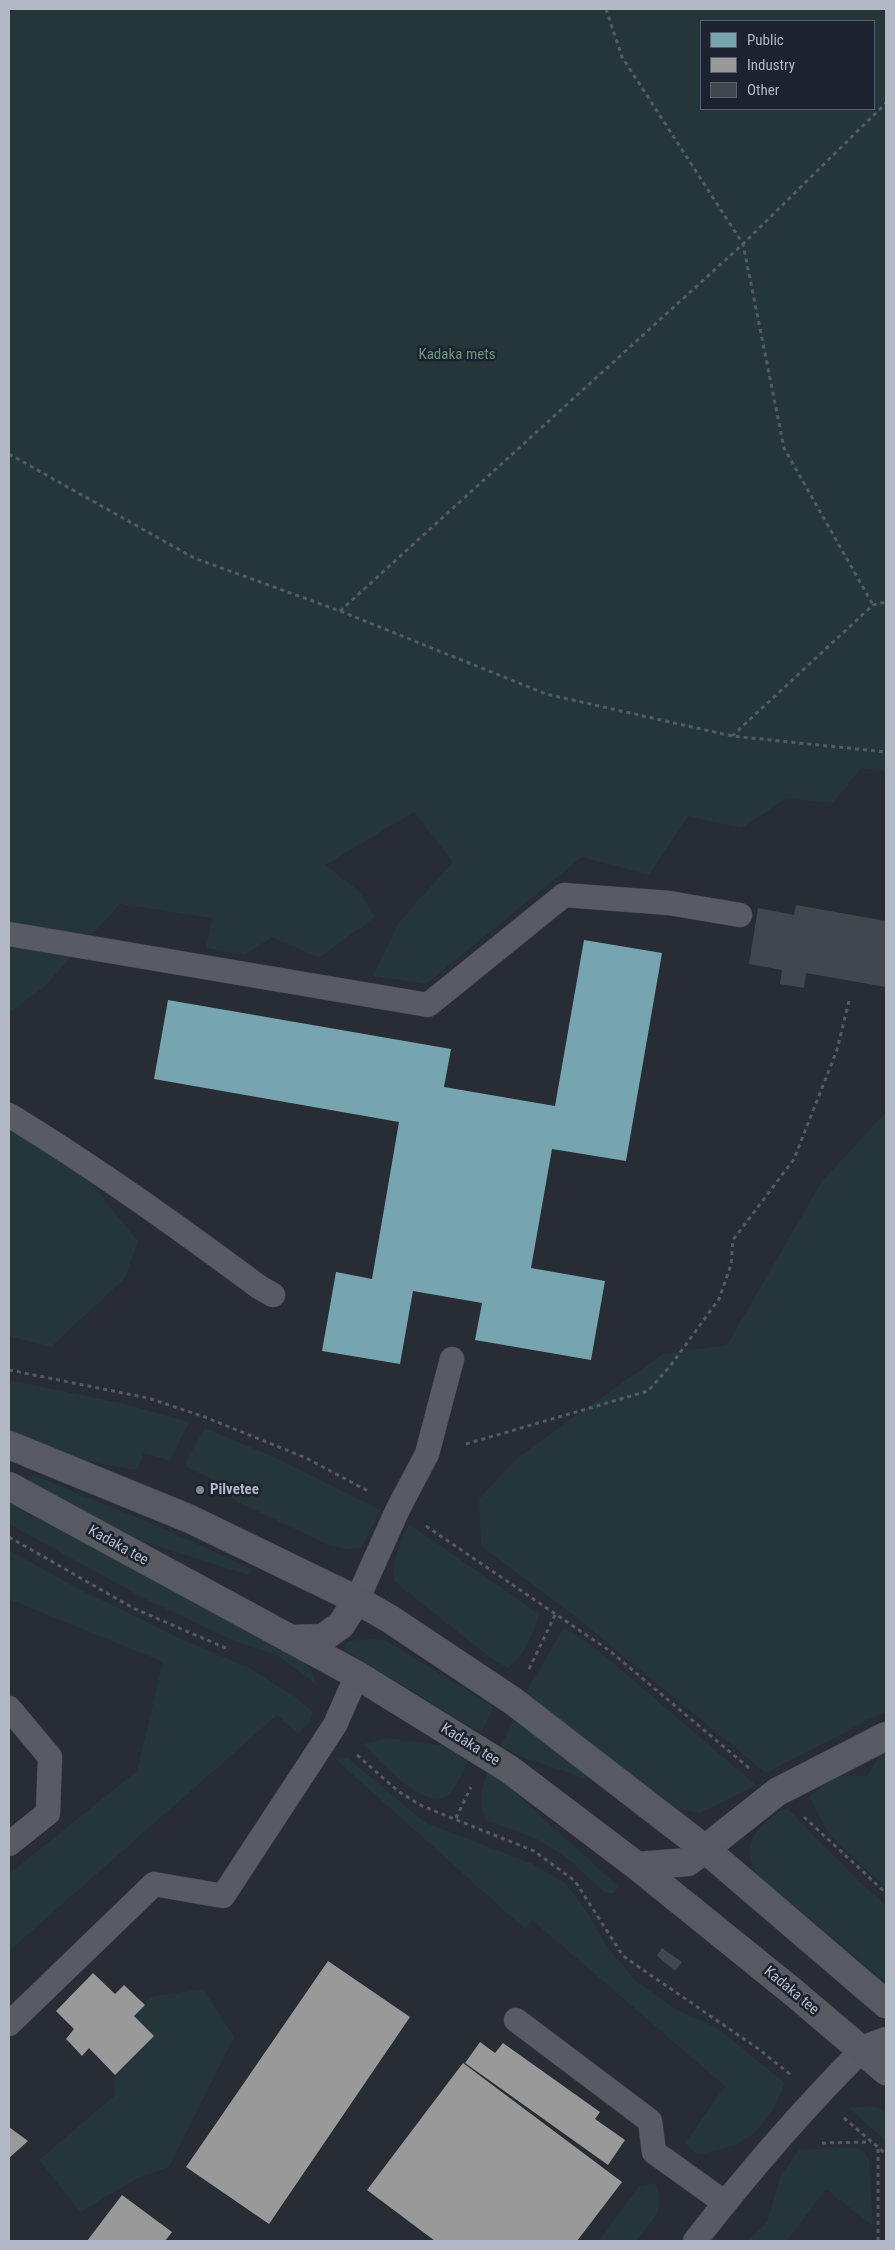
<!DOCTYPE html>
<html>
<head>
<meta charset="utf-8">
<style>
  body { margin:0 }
  #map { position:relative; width:895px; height:2250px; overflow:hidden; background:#282c35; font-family:"Roboto Condensed",sans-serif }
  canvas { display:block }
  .frame { position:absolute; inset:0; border:10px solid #b2b8c6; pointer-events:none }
  .legend { position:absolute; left:700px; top:20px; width:175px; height:90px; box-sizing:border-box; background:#1c222f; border:1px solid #585e6b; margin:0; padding:6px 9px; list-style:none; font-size:15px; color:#b2b8c6 }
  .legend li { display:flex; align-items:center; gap:10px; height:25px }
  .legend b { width:25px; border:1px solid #585e6b }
</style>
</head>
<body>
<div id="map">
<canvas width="895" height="2250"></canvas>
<div class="frame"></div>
<ul class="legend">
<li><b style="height:14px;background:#76a5af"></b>Public</li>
<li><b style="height:14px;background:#999"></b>Industry</li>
<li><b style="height:14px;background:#42464d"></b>Other</li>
</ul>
</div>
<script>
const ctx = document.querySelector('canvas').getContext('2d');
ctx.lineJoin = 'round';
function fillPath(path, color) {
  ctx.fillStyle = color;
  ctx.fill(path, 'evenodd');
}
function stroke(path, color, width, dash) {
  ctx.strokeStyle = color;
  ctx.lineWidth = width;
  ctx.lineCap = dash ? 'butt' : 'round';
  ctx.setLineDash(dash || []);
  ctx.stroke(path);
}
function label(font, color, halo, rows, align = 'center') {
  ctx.font = font + ' "Roboto Condensed",sans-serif';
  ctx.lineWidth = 5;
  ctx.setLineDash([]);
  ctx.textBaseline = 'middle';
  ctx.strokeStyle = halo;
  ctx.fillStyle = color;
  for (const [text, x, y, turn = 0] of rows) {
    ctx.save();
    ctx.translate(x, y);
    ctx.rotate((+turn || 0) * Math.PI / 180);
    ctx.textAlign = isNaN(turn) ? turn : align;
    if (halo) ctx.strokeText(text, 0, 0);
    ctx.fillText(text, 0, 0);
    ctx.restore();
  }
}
fillPath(new Path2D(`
  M9,9H886V771L861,768L833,803L786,798L742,828L688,816L649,875L582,857L426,984L373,976L399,922L453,862L414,812L325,865L359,891L375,917L319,958L272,937L245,955L206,948L212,918L120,904L44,987L9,1013ZM701,21H874V109H701Z
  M886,1112V1711L766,1773L572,1614L481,1546L479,1499L517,1458L663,1354L727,1345L822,1181Z
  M9,1127L88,1180L138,1241L125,1278L51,1347L9,1336Z
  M9,1380L125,1404L189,1422L170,1461L144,1453L137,1470L65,1458L9,1435Z
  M205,1428L276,1458L381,1510L361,1548L345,1549L328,1545L232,1499L230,1489L187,1467L186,1461Z
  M31,1474L153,1524L252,1569L249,1575L128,1537L30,1482L28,1478Z
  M9,1504L267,1638L307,1662L317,1685L277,1655L232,1640L147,1600L9,1524Z
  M409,1524L539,1614C532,1636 526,1654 508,1668L492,1659L394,1581C393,1559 399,1543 409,1524Z
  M9,1550L77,1588L179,1638L249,1668L297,1698L313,1712L310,1722L298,1734L277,1715L9,1951V1874L137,1771L163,1662L9,1599Z
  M564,1627L599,1651L756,1785L700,1813L678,1809L524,1696Z
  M371,1639L385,1640L494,1707L481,1733L346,1651L344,1647L347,1641Z
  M513,1721L588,1773L584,1779C556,1766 528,1763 501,1746Z
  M388,1738L453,1747L470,1758C464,1768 459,1782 451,1792C428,1818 379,1759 363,1744Z
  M886,1746V1888L829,1834L809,1797L835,1776H867Z
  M334,1758H348L426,1823L533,1864L566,1884L585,1909L610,1951L637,1982L675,2009L716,2027L785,2083C764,2131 751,2146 698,2154L685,2143L725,2086L532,1920L525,1929Z
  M489,1769L618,1886L614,1893H605L571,1861L537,1839L485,1820C479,1798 480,1791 489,1769Z
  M787,1808L853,1876L886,1905V1982L758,1876C738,1843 758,1824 787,1808Z
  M203,1989L234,2037L169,2167L138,2178L80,2212L39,2160L114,2096L115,2075L154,2036L134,2016L150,1997Z
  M871,2106L886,2110V2141L849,2108Z
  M853,2147L864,2151L869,2159L873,2226L826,2189L787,2241H747L767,2222L781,2175L799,2150Z
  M655,2183C667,2211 652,2220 636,2241H599L638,2187Z`), '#25363a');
fillPath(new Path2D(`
  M584,940L662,953L626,1161L552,1149L531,1268L605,1281L591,1360L475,1340L482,1303L413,1291L400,1364L322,1351L336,1272L372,1279L399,1122L154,1079L168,1000L451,1049L444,1087L555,1106Z`), '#76a5af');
fillPath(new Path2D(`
  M328,1961L410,2017L269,2224L186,2167Z
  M93,1973L115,1994L124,1985L145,2005L134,2016L154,2036L115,2075L89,2048L82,2056L69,2042L66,2039L74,2029L56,2011Z
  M480,2042L495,2053L503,2043L600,2112L595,2119L625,2140L608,2165L465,2063Z
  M463,2063L622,2182L577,2241H435L367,2190Z
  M9,2127L28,2141L9,2158Z
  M122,2195L172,2232L165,2241H87Z`), '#999');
fillPath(new Path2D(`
  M796,905L886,921V987L806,973L804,988L780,984L782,970L749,964L758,908L794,915Z
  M662,1948L682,1962L675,1971L657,1956Z`), '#42464d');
const lane = new Path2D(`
  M9,934L428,1005L564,895L669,903L740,915
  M9,1115C96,1168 178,1227 259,1287L273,1295
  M357,1600L398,1509L427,1454L452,1359
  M9,1708L50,1757L48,1813L9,1844
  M516,2020L650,2121L654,2152L725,2203
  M9,2024L154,1884L223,1896L335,1725L357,1675
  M695,2241C747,2174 802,2110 862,2050`);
const street = new Path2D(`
  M705,1849L777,1792L886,1736`);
const secondary = new Path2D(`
  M9,1445L190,1519L357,1600L390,1619L513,1701L705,1849L886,2004
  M9,1486L357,1675L509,1769L637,1866L793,1992L886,2071
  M290,1639L323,1638L341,1625L357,1600
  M637,1866L688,1862L705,1849
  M862,2050L886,2041`);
stroke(lane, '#44474e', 25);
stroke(street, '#44474e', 29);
stroke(secondary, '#44474e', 29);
stroke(new Path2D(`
  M606,9L622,57L743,244L784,448L873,605
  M9,454L194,558L340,611L546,694L732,736L886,752
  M340,611L743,244L886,103
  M732,736L873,605L886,602
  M9,1370L148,1398L202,1416L306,1458L368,1491
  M466,1444L648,1391L671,1365L719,1299L731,1265L733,1240L794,1159L837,1050L849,1001
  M426,1526L610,1651L749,1768
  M9,1537L133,1608L228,1649
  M529,1669L556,1613
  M357,1755L398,1791L422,1806L534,1851L575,1881L623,1956L760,2050L791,2075
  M804,1817L886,1893
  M456,1818L471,1787
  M844,2118L886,2154
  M822,2143L871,2142
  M878,2241V2148`), '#555a60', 3, [4, 4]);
stroke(lane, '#585b63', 24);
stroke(street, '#585b63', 28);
stroke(secondary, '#575a61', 28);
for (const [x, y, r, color] of [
  [200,1490,5,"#828793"]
]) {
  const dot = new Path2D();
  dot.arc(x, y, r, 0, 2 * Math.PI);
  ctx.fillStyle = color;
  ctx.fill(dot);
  stroke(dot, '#1c222f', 2);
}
label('15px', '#6a9678', '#1c222f', [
  ["Kadaka mets",457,355]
]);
label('bold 15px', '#b2b8c6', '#1c222f', [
  ["Pilvetee",210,1490]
], 'left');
label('15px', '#b2b8c6', '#1c222f', [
  ["Kadaka tee",118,1546,29],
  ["Kadaka tee",470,1745,32],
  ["Kadaka tee",791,1991,40]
]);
</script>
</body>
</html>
